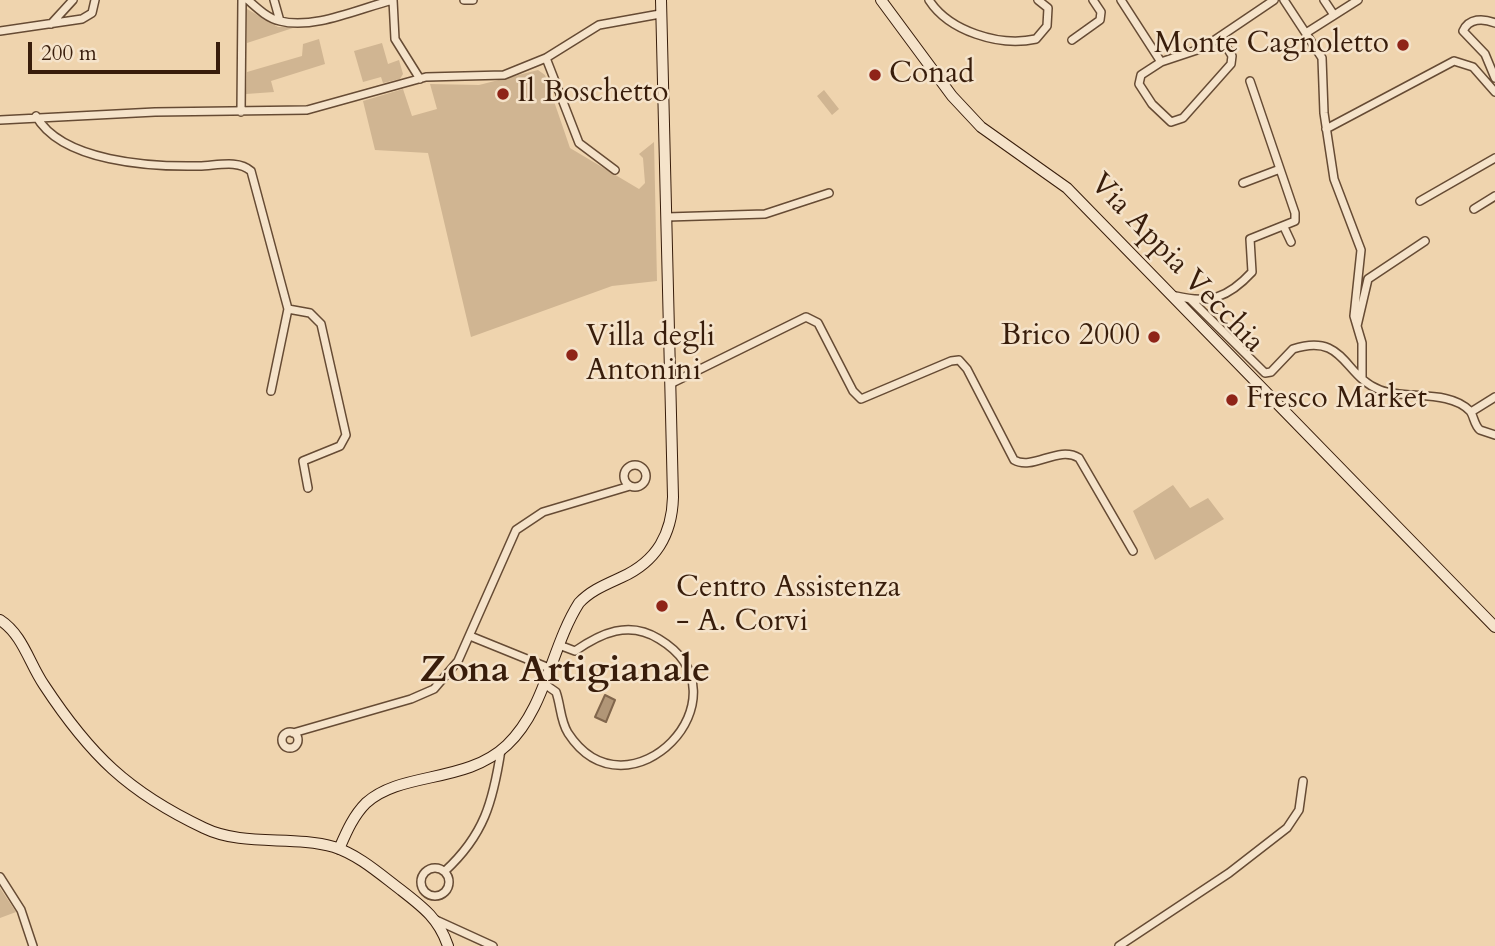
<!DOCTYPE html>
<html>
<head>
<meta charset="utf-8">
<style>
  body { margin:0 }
  #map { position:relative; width:1495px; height:946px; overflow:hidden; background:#efd4ae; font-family:Cardo,serif }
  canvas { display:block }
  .scale { position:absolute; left:28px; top:42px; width:192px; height:32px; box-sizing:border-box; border:4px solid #381d0b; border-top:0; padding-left:9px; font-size:21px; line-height:24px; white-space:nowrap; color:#381d0b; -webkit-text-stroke:5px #f5e3ca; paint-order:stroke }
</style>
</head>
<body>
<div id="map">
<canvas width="1495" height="946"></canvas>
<div class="scale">200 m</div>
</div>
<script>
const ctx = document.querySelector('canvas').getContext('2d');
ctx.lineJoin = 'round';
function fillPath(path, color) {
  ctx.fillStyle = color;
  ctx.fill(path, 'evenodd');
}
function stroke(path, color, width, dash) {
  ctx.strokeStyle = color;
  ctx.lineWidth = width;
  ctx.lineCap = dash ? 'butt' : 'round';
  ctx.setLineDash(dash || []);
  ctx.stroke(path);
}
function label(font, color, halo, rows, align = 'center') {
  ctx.font = font + ' Cardo,serif';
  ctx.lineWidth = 5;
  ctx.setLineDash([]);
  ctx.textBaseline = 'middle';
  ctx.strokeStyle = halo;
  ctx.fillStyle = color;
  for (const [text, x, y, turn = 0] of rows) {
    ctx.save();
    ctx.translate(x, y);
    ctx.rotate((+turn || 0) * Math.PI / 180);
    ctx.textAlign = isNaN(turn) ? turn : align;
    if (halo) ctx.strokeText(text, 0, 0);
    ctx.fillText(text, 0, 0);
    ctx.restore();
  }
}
fillPath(new Path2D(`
  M247,9L278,27H296L247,43Z
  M319,39L325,64L271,81L274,92L246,94L247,72L302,56L303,44Z
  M382,43L388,64L399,60L403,74L400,79L383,83L381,77L363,82L354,51Z
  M538,70L545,75L570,148L639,189L645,183L643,158L639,154L654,142L657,281L612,286L471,337L428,153L375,150L363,101L403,89L412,116L437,109L430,84L479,85Z
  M824,90L839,109L832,115L817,96Z
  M1173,485L1190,508L1208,498L1224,519L1155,560L1133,511Z
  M0,888L16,912L0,918Z`), '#d0b592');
const water = new Path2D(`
  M605,695L615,700L606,722L595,717Z`);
fillPath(water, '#b19677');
stroke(water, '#81664c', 2);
const street = new Path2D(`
  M248,0C257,8 267,18 280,21C314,30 360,8 393,0L395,39L420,79
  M274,0L280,21
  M464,0H473
  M929,0C949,31 999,47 1036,39L1047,26L1048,8L1038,0
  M1121,0L1161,62
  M1284,0L1322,58L1324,113L1334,179L1361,250L1354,316L1362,343V378
  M1324,0L1334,15
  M1495,23C1483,18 1469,18 1463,31L1485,54L1495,78
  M51,24L73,0
  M0,31L82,19L92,13L95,0
  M1306,33L1358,0
  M1221,38L1232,56L1231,64L1183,118L1171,122L1152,104L1139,84L1141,75L1161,62L1203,48L1274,0
  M1072,40L1100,20L1101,12L1093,0
  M546,58L579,143L615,170
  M241,112L242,0
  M36,116C62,162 151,167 199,166C215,166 238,159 251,171L288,309L310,313L321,324L346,435L340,446L303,461L308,488
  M0,120L155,112L307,110L426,77L504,75L546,58L599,25L660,14
  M1326,129L1454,61L1473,67L1495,92
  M1243,183L1280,169
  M1420,201L1495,158
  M1474,209L1495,196
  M667,217L765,214L829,193
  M1284,227L1291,242
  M1176,296C1209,304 1228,298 1252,272L1250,239L1295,221V213L1250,81
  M1190,299L1265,373L1271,372L1293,349C1345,332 1343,376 1380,390C1406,400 1449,389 1470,411C1474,416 1474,425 1480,430L1495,435
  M1357,326L1368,279L1425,241
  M670,384L806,317L818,323L853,391L861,399L951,361L959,360L967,369L1014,460C1033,471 1058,445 1079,458L1133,551
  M271,391L288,309
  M1471,412L1495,397
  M624 476a11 11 0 1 1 22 0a11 11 0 1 1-22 0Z
  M470,636L549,668
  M543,683L556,692C561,706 560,720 568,733C628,825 754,696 659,639C629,620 601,633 575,651L559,645
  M282 740a8 8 0 1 1 16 0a8 8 0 1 1-16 0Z
  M293,733L411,699L434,689L458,661L516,530L543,512L630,486
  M421 882a14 14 0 1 1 28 0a14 14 0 1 1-28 0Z
  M445,871C484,835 493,802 501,750
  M0,877L21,910L33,946
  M436,920L493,946
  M1119,946L1229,873L1287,828L1299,810L1303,781`);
const secondary = new Path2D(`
  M881,0L952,96L981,127L1067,188L1495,627
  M0,620C23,635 29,663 44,685C90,755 128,792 204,828C243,847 293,835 334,847C359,855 381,875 401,890C423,907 439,919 448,946
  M339,849C346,833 353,816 366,803C401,771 466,784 507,745C546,708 551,647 579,603C591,590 607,584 622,577C657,561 672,534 673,497L661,0`);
stroke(street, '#664b34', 10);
stroke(secondary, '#381d0b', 12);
stroke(street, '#f5e3ca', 7);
stroke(secondary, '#f5e3ca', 10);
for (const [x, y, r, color] of [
  [1403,45,7,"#8f2418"],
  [875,75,7,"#8f2418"],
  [503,94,7,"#8f2418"],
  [1154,337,7,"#8f2418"],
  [572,355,7,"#8f2418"],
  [1232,400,7,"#8f2418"],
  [662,606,7,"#8f2418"]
]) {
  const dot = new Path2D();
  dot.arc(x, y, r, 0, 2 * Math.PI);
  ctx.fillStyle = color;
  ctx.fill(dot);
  stroke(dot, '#f5e3ca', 2.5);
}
label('30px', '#381d0b', '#f5e3ca', [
  ["Monte Cagnoletto",1389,45,"right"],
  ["Conad",889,75],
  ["Il Boschetto",517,94],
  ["Brico 2000",1140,337,"right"],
  ["Villa degli",586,338],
  ["Antonini",586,372],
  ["Fresco Market",1246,400],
  ["Centro Assistenza",676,589],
  ["- A. Corvi",676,623]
], 'left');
label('30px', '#381d0b', '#f5e3ca', [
  ["Via Appia Vecchia",1176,264,46]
]);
label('bold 37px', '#381d0b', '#f5e3ca', [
  ["Zona Artigianale",565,672]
]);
</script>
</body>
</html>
